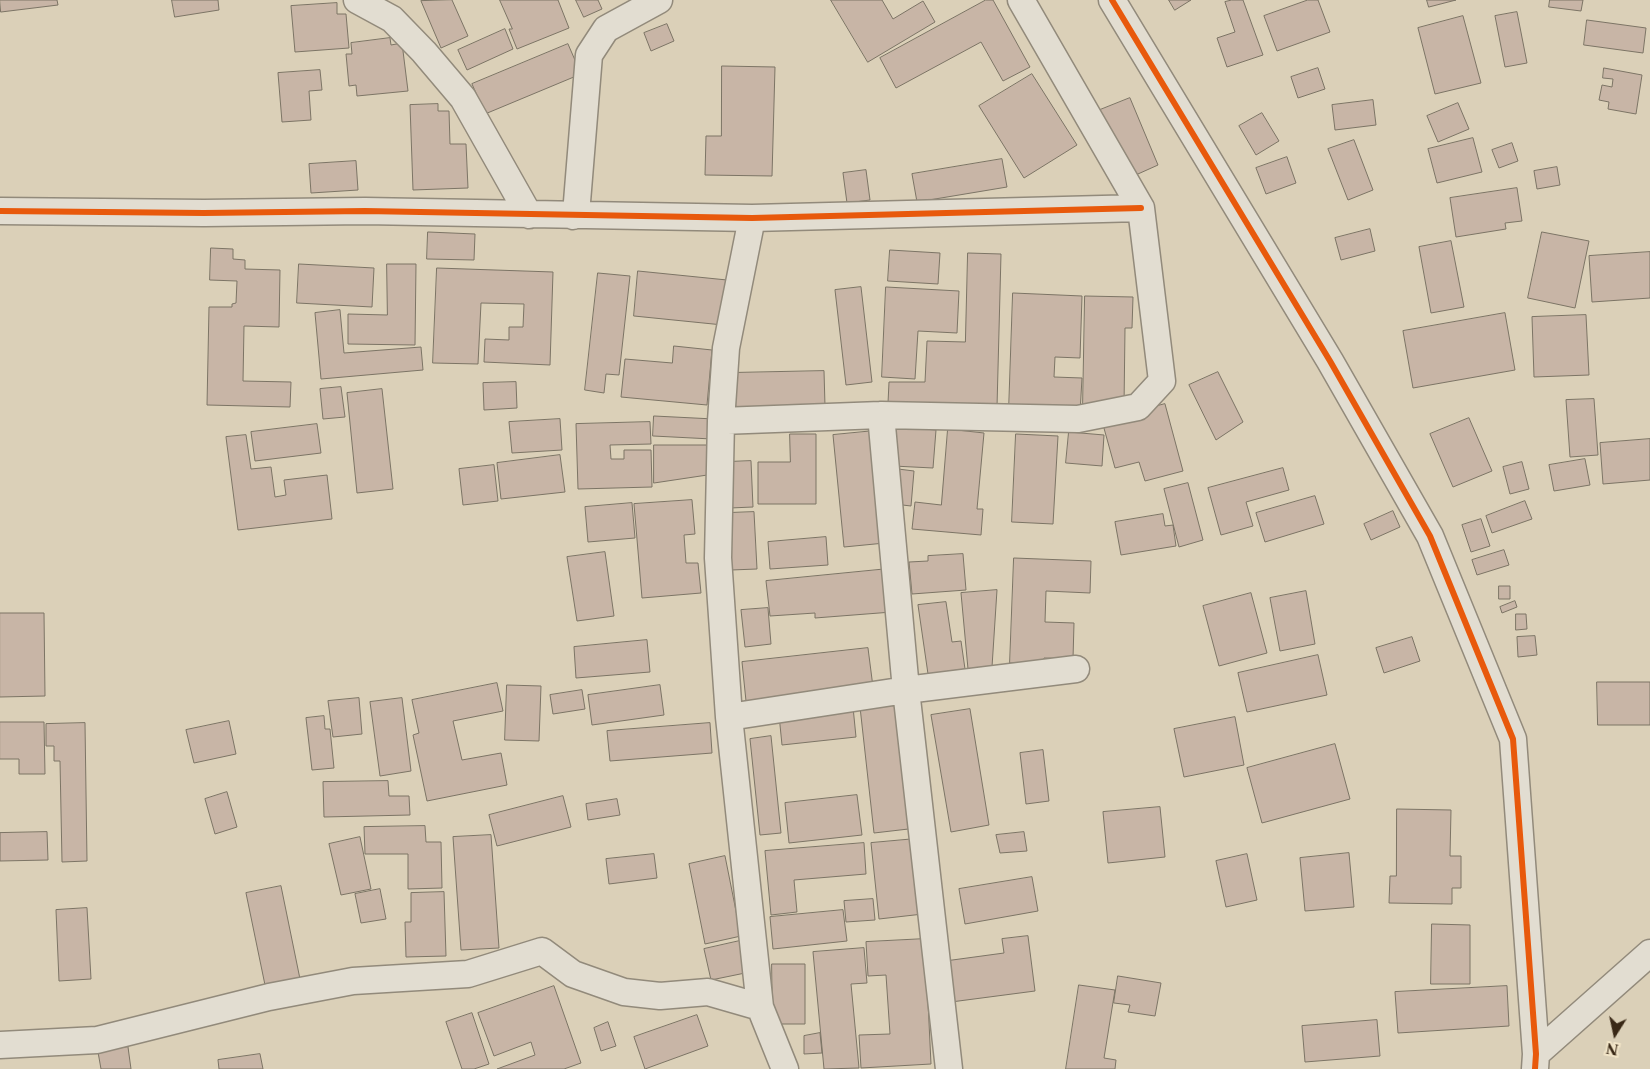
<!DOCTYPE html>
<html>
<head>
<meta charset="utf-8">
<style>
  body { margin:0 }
  #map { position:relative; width:1650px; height:1069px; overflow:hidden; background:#dbd0b8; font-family:"Libre Caslon Text",serif }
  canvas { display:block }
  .north { position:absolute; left:1590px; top:1009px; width:50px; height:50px; -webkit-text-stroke:4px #f1e4c7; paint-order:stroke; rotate:190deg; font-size:14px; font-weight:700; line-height:20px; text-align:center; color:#392816 }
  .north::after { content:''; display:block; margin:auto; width:18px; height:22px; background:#392816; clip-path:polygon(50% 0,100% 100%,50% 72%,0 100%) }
</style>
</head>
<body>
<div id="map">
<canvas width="1650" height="1069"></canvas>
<div class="north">N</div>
</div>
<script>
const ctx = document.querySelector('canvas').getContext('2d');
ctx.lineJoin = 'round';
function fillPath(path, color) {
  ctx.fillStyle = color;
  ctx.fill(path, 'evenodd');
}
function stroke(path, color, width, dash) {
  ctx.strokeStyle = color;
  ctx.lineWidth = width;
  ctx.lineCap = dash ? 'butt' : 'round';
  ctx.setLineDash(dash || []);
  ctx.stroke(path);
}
const building = new Path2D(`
  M0,0H57L58,5L1,12Z
  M172,0H218L219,10L175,17Z
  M452,0L468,36L441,48L421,1Z
  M500,0H558L569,28L517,49L509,29H512Z
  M576,0H598L602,9L584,17Z
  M831,0H882L893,19L923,1L935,22L868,62Z
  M986,0H993L1030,67L1003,81L981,42L896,88L880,58Z
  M1169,0H1191L1175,10Z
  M1232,0H1243L1263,55L1227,67L1217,38L1235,32L1225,2Z
  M1308,0H1318L1330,32L1277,51L1264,16Z
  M1427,0H1456L1429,7Z
  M1550,0H1583L1581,11L1549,7Z
  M337,3V14H346L349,48L295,52L291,6Z
  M1517,12L1527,63L1505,67L1495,16Z
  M1463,16L1481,83L1435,94L1418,28Z
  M1587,20L1646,28L1643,53L1584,45Z
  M667,24L674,41L651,51L644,33Z
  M505,29L513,49L467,70L458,50Z
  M390,38L391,45L402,43L408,91L357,96L356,85L349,86L346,54H352L351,43Z
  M568,44L581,74L485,114L472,84Z
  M722,66L775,67L772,176L705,175L706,136H721Z
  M1318,68L1325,89L1298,98L1291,77Z
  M1604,68L1642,75L1636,114L1608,109L1609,102L1599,100L1602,85L1612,87L1613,79L1603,78Z
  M320,70L322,90L309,91L311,120L282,122L278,73Z
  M1032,74L1077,145L1024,178L979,106Z
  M1130,98L1158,165L1129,178L1100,110Z
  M1373,100L1376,125L1335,130L1332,105Z
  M1458,103L1469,129L1438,142L1427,116Z
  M438,104V111H449L450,144H466L468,188L413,190L410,105Z
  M1262,113L1279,141L1256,155L1239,126Z
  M1473,138L1482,172L1437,183L1428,149Z
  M1354,140L1373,190L1348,200L1328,149Z
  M1512,143L1518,161L1499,168L1492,150Z
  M1287,157L1296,183L1266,194L1256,168Z
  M1002,159L1007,187L917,202L912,174Z
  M356,161L358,190L311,193L309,164Z
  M1557,167L1560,185L1537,189L1534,171Z
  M866,170L870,200L847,203L843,173Z
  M1517,188L1522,221L1505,223L1506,229L1456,237L1450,198Z
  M1370,229L1375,251L1341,260L1335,238Z
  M428,232L475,234L474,260L427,259Z
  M1542,232L1589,241L1575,308L1528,298Z
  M1451,241L1464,307L1431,313L1419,247Z
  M211,248L233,249V259L245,260V269L280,270L279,327L244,326L243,381L291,382L290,407L207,405L209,307H232V304L236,303L237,281L210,280Z
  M890,250L940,253L938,284L888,281Z
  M1650,252V298L1592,302L1589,256Z
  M968,253L1001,254L997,407L888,403L889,382H925L927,341L965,342Z
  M299,264L374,268L372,307L297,303Z
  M387,264H416L415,345L348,344V314L387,315Z
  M437,268L553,272L550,365L484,362L485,339L509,340V327H523L524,304L481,303L478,364L433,363Z
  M638,271L727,280L723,325L634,316Z
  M598,273L630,276L619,375L606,374L604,393L585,390Z
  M861,287L872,382L846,385L835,290Z
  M886,287L959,291L957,333L918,331L915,379L882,377Z
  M1013,293L1082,296L1080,358L1055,357L1054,377L1082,378L1080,413L1009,410Z
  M1085,296L1133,297L1132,328H1125L1124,407L1083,406Z
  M340,310L344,353L421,347L423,370L321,379L315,313Z
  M1505,313L1515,370L1413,388L1403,331Z
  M1586,315L1589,375L1534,377L1532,317Z
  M674,346L712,350L707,405L621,397L625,359L672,363Z
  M824,371L825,406L730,408L729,373Z
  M1218,372L1243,422L1216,440L1189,385Z
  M516,382L517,408L484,410L483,383Z
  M341,387L345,417L323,419L320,389Z
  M382,389L393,489L357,493L347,393Z
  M1594,399L1598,455L1570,457L1566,400Z
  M1165,404L1183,471L1145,481L1139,462L1115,468L1102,421Z
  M654,416L714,419L712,439L653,436Z
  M1469,418L1492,471L1453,487L1430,434Z
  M560,419L562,450L512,453L509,422Z
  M650,422L651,444L610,445L611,459H624V450H651L652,487L578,489L576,424Z
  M317,424L321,453L255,461L251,432Z
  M896,427L936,430L933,468L893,466Z
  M948,429L984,433L977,509H983L981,535L912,529L915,502L941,505Z
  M874,431L885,543L844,547L833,435Z
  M1069,432L1104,435L1102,466L1066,463Z
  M790,434H816V504H758V462H790Z
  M1016,434L1058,436L1053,524L1012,522Z
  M246,435L251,469L271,467L275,497L286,495L284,480L327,475L332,519L238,530L226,437Z
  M1650,439V480L1603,484L1600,443Z
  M654,445H714V474L654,483Z
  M560,455L565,492L501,499L497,463Z
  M1585,459L1590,485L1554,491L1549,465Z
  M751,461L753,507L730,508L727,462Z
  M1522,462L1529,489L1510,494L1503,467Z
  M494,465L498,501L463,505L459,469Z
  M1283,468L1289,490L1246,502L1253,526L1221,535L1208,488Z
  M898,469L914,471L911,506L894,504Z
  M1188,483L1203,540L1179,547L1164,489Z
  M1315,496L1324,524L1265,542L1256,513Z
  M692,500L695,534L684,535L686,563H698L701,593L642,598L634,504Z
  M1525,501L1532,519L1492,533L1486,516Z
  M632,503L635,538L588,542L585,507Z
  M1393,511L1400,527L1371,540L1364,524Z
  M754,512L757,569L731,570L728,513Z
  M1163,514L1165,526L1173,525L1176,546L1121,555L1115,522Z
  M1481,519L1490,546L1471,552L1462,525Z
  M826,537L828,565L770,569L768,542Z
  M1504,550L1509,565L1477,575L1472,560Z
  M605,552L614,616L577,621L567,557Z
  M963,554L966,590L912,594L909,562L928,561V556Z
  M1014,558L1091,561L1090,593L1046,591L1045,622L1074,623L1073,659L1044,658L1043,664L1010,663Z
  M888,569L892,612L815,618V613L770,616L766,581Z
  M1499,586H1510V599H1499Z
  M997,590L992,667L968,669L961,593Z
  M1306,591L1315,644L1280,651L1270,598Z
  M1251,593L1267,653L1219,666L1203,606Z
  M1515,601L1517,607L1502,613L1500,607Z
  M946,602L952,642L961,641L965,669L928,674L918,605Z
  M768,608L771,644L745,647L741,610Z
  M0,613H44L45,696L0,697Z
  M1516,614H1526L1527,629L1516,630Z
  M1535,636L1537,655L1518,657L1517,637Z
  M1412,637L1420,661L1384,673L1376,648Z
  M647,640L650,672L576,678L574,647Z
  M868,648L873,687L746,701L742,662Z
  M1318,655L1327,695L1247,712L1238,673Z
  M1597,682H1650V725H1598Z
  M497,683L503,711L453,721L462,760L501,753L507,785L427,801L413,735L419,733L412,700Z
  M507,685L541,686L539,741L505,740Z
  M660,685L664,715L592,725L588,695Z
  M582,690L585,709L553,714L550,695Z
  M359,698L362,734L333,737L328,701Z
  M402,698L411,771L380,776L370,702Z
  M903,703L917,828L874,833L860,707Z
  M853,707L856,737L782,745L779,715Z
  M970,709L989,825L951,832L931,715Z
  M324,716L325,729H330L334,768L312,770L306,718Z
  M1235,717L1244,765L1184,777L1174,729Z
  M229,721L236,754L194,763L186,730Z
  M0,722H44L45,774H19V759H0Z
  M85,723L87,861L62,862L60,761H54V746H46V724Z
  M710,723L712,753L610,761L607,731Z
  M771,736L781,833L760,835L750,739Z
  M1335,744L1350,799L1262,823L1247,768Z
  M1043,750L1049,801L1026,804L1020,753Z
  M388,781L389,796H409L410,815L324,817L323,782Z
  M227,792L237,827L215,834L205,799Z
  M857,795L862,835L789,843L785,803Z
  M563,796L571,827L497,846L489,815Z
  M617,799L620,815L588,820L586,804Z
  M1160,807L1165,857L1108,863L1103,812Z
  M1397,809L1451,810L1450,856H1461V888H1452V904L1389,903L1390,876H1396Z
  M425,826L426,842H441L442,888L408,889V854H365L364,827Z
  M47,832L48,860L0,861V833Z
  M1024,832L1027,851L1000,853L996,835Z
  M491,835L499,948L461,950L453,837Z
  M360,837L371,889L341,895L329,844Z
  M915,839L923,914L879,919L871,843Z
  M864,843L866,874L794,880L797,912L771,915L765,851Z
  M1349,853L1354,907L1305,911L1300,858Z
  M654,854L657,878L609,884L606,859Z
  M1247,854L1257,900L1226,907L1216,861Z
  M725,856L741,936L705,944L689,864Z
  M1032,877L1038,911L965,924L959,889Z
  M281,886L300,979L265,985L246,893Z
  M380,889L386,919L361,923L355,894Z
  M444,892L446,956L406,957L405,922H411V893Z
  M873,899L875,920L846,922L844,901Z
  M87,908L91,979L59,981L56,910Z
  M843,910L847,941L773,949L770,917Z
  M1432,924L1470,925V984H1431Z
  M1028,936L1035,991L951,1002L945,961L1004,953L1002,939Z
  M925,939L931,1064L861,1068L859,1035L890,1034L886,975L868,976L866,942Z
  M744,940L750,972L711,980L704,949Z
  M864,948L867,983L851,984L859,1068L824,1069L813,952Z
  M772,964H805V1024H773Z
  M1118,976L1161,983L1155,1016L1128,1012L1130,1005L1114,1003Z
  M1079,985L1115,990L1104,1058L1116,1060L1115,1069H1066Z
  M554,986L581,1063L564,1069H497L535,1055L531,1042L494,1056L478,1013Z
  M1507,986L1509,1026L1398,1033L1395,992Z
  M472,1013L489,1064L474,1069H462L446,1022Z
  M697,1015L708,1046L645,1069L634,1037Z
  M1377,1020L1380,1056L1305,1062L1302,1026Z
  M608,1022L616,1046L601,1051L594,1028Z
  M820,1033L822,1053L804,1054V1036Z
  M128,1047L131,1069H101L98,1052Z
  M260,1054L263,1069H219L218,1060Z`);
fillPath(building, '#c8b5a6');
stroke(building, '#7c7465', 1);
const street = new Path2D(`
  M357,0L392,19L424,52L463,98L529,215
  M1112,0L1330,361L1430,536L1513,739L1536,1054L1535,1069
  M0,211L204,213L365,211L752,218L1141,208
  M573,216L576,214L589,55L606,29L659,0
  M752,218L726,348L721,421L718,558L729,717L760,1007L785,1069
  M881,415L906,690L949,1069
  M721,421L881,415L1078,419L1138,407L1162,381L1141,208L1021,0
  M729,717L906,690L1076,669
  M0,1045L97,1040L269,997L353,981L468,974L542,951L573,974L624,992L660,996L708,992L760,1007
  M1536,1054L1650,953`);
stroke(street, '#928a7b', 29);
stroke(street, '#e2ddd1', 26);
stroke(new Path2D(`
  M1112,0L1330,361L1430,536L1513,739L1536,1054L1535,1069
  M0,211L204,213L365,211L752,218L1141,208`), '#e8590c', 6);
</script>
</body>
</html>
